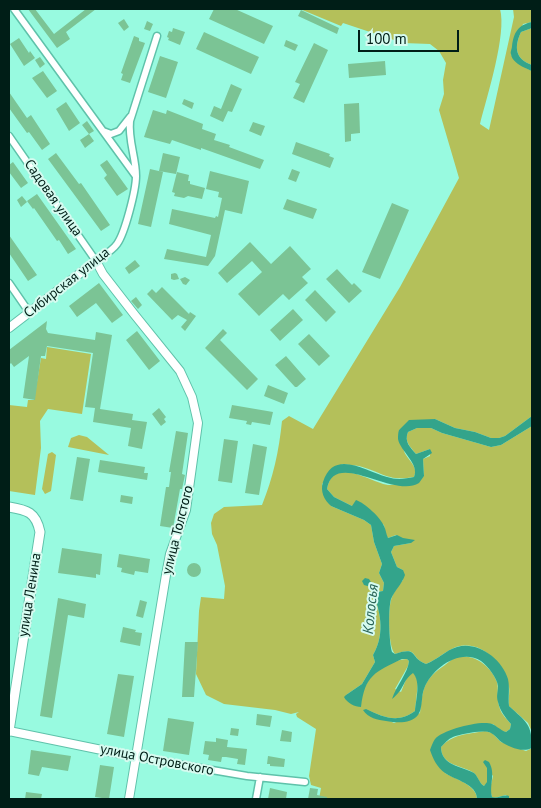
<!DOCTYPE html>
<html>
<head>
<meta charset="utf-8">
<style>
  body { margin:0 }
  #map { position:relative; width:541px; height:808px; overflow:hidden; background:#98fae0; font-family:"PT Sans",sans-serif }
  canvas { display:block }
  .frame { position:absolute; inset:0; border:10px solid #001e17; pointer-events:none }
  .scale { position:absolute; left:358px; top:30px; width:101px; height:22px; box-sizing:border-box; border:2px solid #001e17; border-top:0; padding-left:6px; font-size:15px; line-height:18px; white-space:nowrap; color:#001e17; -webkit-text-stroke:4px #d6fbf0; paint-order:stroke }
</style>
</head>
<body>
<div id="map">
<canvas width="541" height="808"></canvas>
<div class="frame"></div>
<div class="scale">100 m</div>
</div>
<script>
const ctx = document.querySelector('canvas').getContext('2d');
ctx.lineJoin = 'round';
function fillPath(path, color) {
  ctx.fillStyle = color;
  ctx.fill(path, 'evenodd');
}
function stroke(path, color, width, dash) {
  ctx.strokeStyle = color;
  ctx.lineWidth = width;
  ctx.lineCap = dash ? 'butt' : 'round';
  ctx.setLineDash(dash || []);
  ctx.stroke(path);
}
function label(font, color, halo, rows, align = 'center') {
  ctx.font = font + ' "PT Sans",sans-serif';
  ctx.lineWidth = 4;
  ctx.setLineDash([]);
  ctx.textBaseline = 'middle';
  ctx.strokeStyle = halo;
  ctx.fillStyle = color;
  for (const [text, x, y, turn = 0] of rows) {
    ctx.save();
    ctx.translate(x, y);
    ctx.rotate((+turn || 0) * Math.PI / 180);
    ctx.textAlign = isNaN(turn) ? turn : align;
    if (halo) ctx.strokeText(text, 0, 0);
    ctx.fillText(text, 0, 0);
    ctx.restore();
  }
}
fillPath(new Path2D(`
  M300,9H500C507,34 487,96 480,124L489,130L514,17L513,9H532V22L523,24L511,55L526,68L532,71V416L505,436L499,438H491L475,432L455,428L435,419L399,430C401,437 402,444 404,451C407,460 419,466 414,477C388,482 382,472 359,466C354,465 348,465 342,464L322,484L331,506L364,520L371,525L374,542L382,564L379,573L384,583L383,591L377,592L373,582L371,586C380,610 386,632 373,655L375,662L362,684L346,695L363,690C366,685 369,679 372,675C380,668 396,659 407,659L409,661L408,666L395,689L401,692L407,677L413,672L415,674L418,682L415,711C398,724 383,717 366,709L394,723L420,713C423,688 423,680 445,665C449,662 454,657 458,657C476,654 491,667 497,682C499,689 496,698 500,709C502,715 507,719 511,724L510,729L506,732L501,731L493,724L435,739L445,773C455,779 477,785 477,799H319L321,788L311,785L309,776L316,729L297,717L296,714L299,712L291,714L275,710L224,704L206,695L196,674L199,611L201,597L224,599L225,586L217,545L212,534L211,523L214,514L224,507L262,505C273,478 279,451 282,421L289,416L313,429L400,287L459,178L439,110L444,94L443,80L446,63L439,51L430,44L403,43L343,23L341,26Z
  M532,28V65C515,59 514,47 521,32Z
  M47,347L91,354L82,414L48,409L40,421L41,448L35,495L9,491V405L27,407L28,400H34L41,358L46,359Z
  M532,426V732L528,723L509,706C508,700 510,692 509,687C502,664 483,639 456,647C446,651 436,660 426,664C409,658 420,646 395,654C388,647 388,610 391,600C393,593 398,586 403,580V570L397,567L391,552L394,546L411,543L396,535L388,538L386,537L384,525L352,506L334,497L327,489C333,453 374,485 390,485C401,484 413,479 424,476L423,459L430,456V449L416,454C410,446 404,442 408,432L417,428H431L442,433L491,447L501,445Z
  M79,435L87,437L109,455L68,447L71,438Z
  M52,452L56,455L51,491L45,494L42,489L48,454Z
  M485,731L492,733L501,742L526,751L532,748V799H509L506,795L494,798L492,797L490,789L493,776L487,768V783L484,786C479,783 478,777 474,773C462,765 441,766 441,747C452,734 469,734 485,731Z`), '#b4c05a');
fillPath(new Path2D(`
  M532,22V28L521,32C514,47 515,59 532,65V71C525,68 512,63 511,54C510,52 512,49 512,46C514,32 518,25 532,22Z
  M532,416V426L501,445L491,447L442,433L431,428H417L408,432C404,442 410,447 416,454L430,449L432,453L423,459L424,476L419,483C393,499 334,448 327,489L334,497L352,506L356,500C365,503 381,518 384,526C386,530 386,534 388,538L397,535L403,538L415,540L411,543L394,546L391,552L397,567L403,570L405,575C402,584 395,590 391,599C388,610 389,641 392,652L395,654C419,646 409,658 426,664C437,660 446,650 457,647C478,641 502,659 508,679C510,688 508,697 509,706C526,722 532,723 532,748C522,753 509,747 500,741C497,738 495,735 491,733C484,729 461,734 453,737C448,739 445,743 441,747C441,766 462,766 474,773C478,776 479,783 484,786L487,782V768L483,762L485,760L489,762C496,774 489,784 492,797C497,799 503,794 509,796V798L477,799C477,784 455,780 445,773C437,767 433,759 430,750C431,747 433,742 435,739C443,730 480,720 492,724C497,726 500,730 506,732L510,729L511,724C505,717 500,711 498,702C496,696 498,692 498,686C497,678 488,666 481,661C460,648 432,668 424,689C421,696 423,708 418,715C411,724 397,723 386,721C378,720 368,718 363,710L366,709C383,717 398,724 415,711C416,699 421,682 413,673C402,681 405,689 392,699C396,686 408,673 409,661L407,659H402C375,672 365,675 361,707C355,707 347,703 344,697L346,695L362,684L375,662L373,655C386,632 380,610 371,587L364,585L362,581L365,578L369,579L377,592L383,591L384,583L379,573L382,564L374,542L371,525L364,520L331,506C324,500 320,491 323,482C334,448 366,472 387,477C396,480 405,479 414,477C420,464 400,451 398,439C398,436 398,433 399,430L409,420L435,419L455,428L475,432L491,438H499L505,436Z`), '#33a48b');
fillPath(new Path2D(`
  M28,9H35L54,34L86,9H96L66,32L70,39L57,48Z
  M214,9H235L273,26L264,44L209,19Z
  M301,10L339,28L337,34L298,16Z
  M124,19L129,27L124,31L118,23Z
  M147,21L153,24L150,31L144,29Z
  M173,28L185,32L180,45L168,40L169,38L167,37L169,31L172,32Z
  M204,32L259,57L251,74L196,49Z
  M134,36L139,38V41L145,43L130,83L121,80L123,74L121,73Z
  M19,38L29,53L30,51L35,58L24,66L10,44Z
  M286,40L298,45L295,51L284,46Z
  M314,43L328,50L304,103L293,98L300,84L295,82Z
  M160,56L178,62L166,98L148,92Z
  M40,57L45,64L40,68L35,60Z
  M385,61L386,75L349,78L348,64Z
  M43,71L57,91L47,98L32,78Z
  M231,84L242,89L232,112L228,111L223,122L210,116L214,106L221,109Z
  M9,92L27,118L31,115L50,144L42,150L29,132L27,133L9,108Z
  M184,99L194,103L192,109L182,104Z
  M66,102L80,123L69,131L56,109Z
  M359,103L360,133L351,134V141L345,142L344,104Z
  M153,110L166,114L167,110L203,124L202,129L216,134L214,140L230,145L229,147L264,160L260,169L201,148V150L172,140L170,144L144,137Z
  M87,121L94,131L89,134L82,125Z
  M253,122L265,126L261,136L249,131Z
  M89,134L94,141L85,148L80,140Z
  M296,142L330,154L329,156L334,158L330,168L292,154Z
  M56,153L79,184L81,183L110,225L101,231L48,159Z
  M163,153L180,157L176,174L159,171Z
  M107,160L128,189L117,196L104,178L107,175L100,165Z
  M13,162L28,183L21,188L9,172V165Z
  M150,169L163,172L151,227L138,224Z
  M292,169L300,172L296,182L288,179Z
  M210,171L249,181L242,214L225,210L215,256L208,266L164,259L167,249L206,257L211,235L169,224L172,209L215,218L216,216L218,217L222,198L218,197L219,192L206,189Z
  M177,172L189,175L188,181H190V184L205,188L202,199L188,196L184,198L174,196L175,193L172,192Z
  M37,194L76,249L68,254L59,240L57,241L34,208L33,209L27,201Z
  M22,196L27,202L21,207L17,200Z
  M287,199L317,209L313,219L283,209Z
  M392,203L409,210L380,279L362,272Z
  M9,235L37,275L28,281L9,253Z
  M250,242L271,264L290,246L311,269L302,277L308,283L289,300L283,294L259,316L238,294L262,272L252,261L227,283L218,273Z
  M135,260L140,266L129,274L125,268Z
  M337,269L352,285L354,283L362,291L349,303L326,279Z
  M175,273L177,274L179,279L174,280L171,279V274Z
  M185,277L190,280L186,285L183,284L180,279Z
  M99,283L123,315L112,323L96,303L77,317L69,306Z
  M162,287L189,314L190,312L196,316L185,331L181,327L187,320L178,315L172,320L147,294L152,289L156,293Z
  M315,290L336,312L326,322L305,300Z
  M136,297L142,305L138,309L131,301Z
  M293,309L303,320L280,341L270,330Z
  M47,321L46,329L48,333L95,340L96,332L112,335L100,409L133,414L132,420L147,422L142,449L128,446L131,428L93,422L95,408L85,407L93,353L47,346L45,356H41L35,400L23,398L29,356L14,367L11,363L9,365V350Z
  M223,329L227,333L220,340L258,379L247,390L205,348Z
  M137,331L160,361L149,370L126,340Z
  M309,334L330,356L319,366L298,344Z
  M286,356L306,379L297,387H295L275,365Z
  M268,385L288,393L284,404L264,396Z
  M232,405L273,412L270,425L252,422L251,425L246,424L247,421L229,418Z
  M159,408L166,417L164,419L166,422L161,426L152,414Z
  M176,431L188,433L182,474L185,475L182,489H180L173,528L160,526L166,487H169L171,472H169Z
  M224,439L238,441L232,483L218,481Z
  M253,444L267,447L259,495L245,493Z
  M77,457L90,459L83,501L70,499Z
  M100,460L145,467L144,473H148L147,480L98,472Z
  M121,495L133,497L132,504L120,502Z
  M62,548L102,554L100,575L96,574V578L58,573Z
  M119,554L150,559L148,573L135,571L134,575L121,572L122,568L117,567Z
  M187 570a7 7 0 1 1 14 0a7 7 0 1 1-14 0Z
  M58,598L86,604L84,618L68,615L52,718L40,716Z
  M140,600L147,602L143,618L136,616Z
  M123,627L136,630L135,632L142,633L140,646L120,642Z
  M185,642H198L194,697H182Z
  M118,674L134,676L124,737L107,734Z
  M257,714L272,716L270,727L256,725Z
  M168,718L194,722L189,755L163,751Z
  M231,728L239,729L238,736L230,735Z
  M282,730L292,732L291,742L280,741Z
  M216,738L228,740L227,747L247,749L245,765L237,764L238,759L226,757H222L221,762L208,760L209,755L203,754L205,741L216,742Z
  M31,750L71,756L68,771L42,767L39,776L28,774Z
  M268,756L285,759L284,767L270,766V764H267Z
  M100,765L114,767L109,799L95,797Z
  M270,788L287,792L286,799H268Z
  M310,788L318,789L317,795L327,797V799H308Z
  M26,792L42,794L41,799H25Z`), '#7bc495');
const minor = new Path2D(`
  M14,9L135,175
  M103,131L111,134L119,131L130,117
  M9,136L96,261C103,256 112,251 117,244C125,233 136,190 136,176C136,158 128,140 130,121L157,36
  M9,283L29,312
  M136,757L247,776L305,782
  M256,799L260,777`);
const tertiary = new Path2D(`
  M9,328L96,261L103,274L134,314L180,371L192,397L198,423L186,510L170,554L166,575L129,799
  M9,731L136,757`);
const secondary = new Path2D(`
  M9,507C27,510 36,512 40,532L9,731`);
stroke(minor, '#5fc2aa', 9);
stroke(tertiary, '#5fc2aa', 10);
stroke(secondary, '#5fc2aa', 11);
stroke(minor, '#fff', 6);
stroke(tertiary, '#fff', 8);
stroke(secondary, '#fff', 9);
label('14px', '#001e17', '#d6fbf0', [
  ["Садовая улица",53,198,55],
  ["Сибирская улица",67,283,-38],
  ["улица Толстого",178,530,-76],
  ["улица Ленина",30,595,-81],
  ["улица Островского",157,760,11]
]);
label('italic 15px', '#296355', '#d6fbf0', [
  ["Колосья",371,609,-84]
]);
</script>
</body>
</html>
